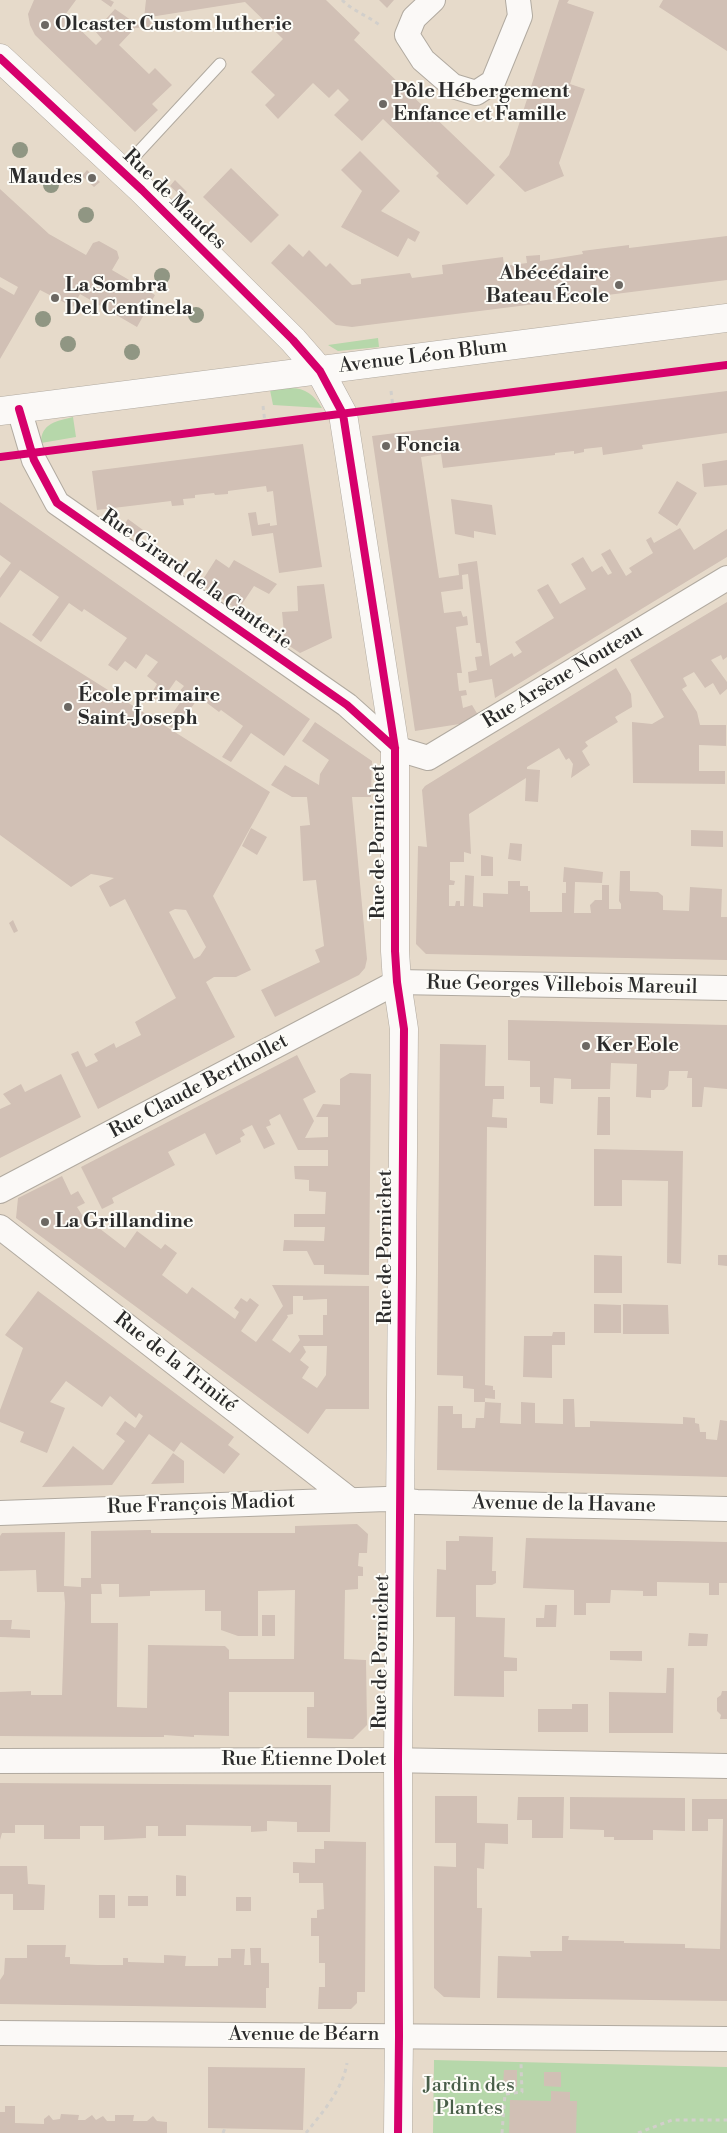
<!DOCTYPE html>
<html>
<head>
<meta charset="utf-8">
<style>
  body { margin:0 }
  canvas { display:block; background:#e6daca }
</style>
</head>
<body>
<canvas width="727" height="2133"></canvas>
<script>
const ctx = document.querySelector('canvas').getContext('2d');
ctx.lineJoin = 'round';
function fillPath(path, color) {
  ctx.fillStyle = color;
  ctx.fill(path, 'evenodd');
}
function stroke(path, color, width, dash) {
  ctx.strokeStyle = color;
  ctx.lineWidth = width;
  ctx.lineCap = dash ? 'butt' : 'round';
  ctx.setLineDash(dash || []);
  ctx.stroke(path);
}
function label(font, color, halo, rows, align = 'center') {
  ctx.font = font + ' "Libre Bodoni",serif';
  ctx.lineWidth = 4;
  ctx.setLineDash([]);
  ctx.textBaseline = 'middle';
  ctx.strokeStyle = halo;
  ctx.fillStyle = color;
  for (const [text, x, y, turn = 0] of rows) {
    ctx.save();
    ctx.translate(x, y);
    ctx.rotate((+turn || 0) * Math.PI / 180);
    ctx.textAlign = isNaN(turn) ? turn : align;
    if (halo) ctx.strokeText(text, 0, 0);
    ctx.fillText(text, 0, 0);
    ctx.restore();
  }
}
fillPath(new Path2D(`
  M378,338L379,347L338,351L328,345Z
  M290,388C306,388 314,395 322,408L273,405L270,390Z
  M73,417L76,437L41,443C41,423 57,421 73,417Z
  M434,2060L727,2067V2133H433Z`), '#b6d7aa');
fillPath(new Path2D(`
  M34,0H76L65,15L96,45L102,39L95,31L115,9L138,25L144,18L146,0H326L360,33L354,40L495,175L467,205L436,176L439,173L383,119L362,141L334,115L349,100L338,89L329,98L313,83L278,119L265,105L275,95L251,72L283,39L245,2L150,17L151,27L135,28L119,45L149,74L155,68L172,85L152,104L158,110L135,132L35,35L30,25L28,14Z
  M101,0H110L114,2L111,7Z
  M379,0H394L387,8Z
  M559,0H569L567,3L594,12L570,84L585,89L559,163L564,176L525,192L499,167L509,155Z
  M663,0H727V51L659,7Z
  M360,151L400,191L381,211L420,232L415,242L408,238L398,257L341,227L362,191L341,170Z
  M231,168L279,215L251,243L203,197Z
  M87,170L100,182L94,187L82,176Z
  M175,180L187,192L182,197L170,186Z
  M0,189L49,234L86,255L93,243L99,241L117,251L119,258L112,270L155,295L137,327L80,294L73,307L40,290L0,359V287L14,295L18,287L0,277Z
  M727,236V280L352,327L336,325L331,321L271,263L289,244L303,257L309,250L326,267L330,263L352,285L361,284V279L410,273L412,278L443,274L442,265L503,257L504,266L527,263L526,256L540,255V261L583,254L582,251L629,245V248Z
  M727,391V433L642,445L643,449L603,455L602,447L584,449V452L574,454V451L555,453V455L443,468L441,454L421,457L439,578L459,575L458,564L477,561L490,666L512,653L514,657L522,652L515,642L554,618L537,590L548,584L560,604L586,589L571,564L583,557L592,572L602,566L608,575L612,573L601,554L610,549L626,576L632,572L629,568L653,553L646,540L651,537L654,543L680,528L694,550L727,529V557L495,698L492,679L469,683L468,672L477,670L475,657L482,656L480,643H476L468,574L462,575L463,589L441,592L444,613L461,611L463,617L467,616L468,625L456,627L462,673H457L459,691L466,690L467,695L461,696L463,708L472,705L478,715L466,723L415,731L372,436Z
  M303,444L322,567L279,573L273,533L252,536L248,513L256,512L258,525L270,523V526L277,525L273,491L267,492L266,486L228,491V494L215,495L214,493L195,495V498L183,499L184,505L172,506L171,501L97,510L92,471Z
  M727,460V485L704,487L702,464Z
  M677,481L697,493L677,526L658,513Z
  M451,499L492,505L496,535L474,531V538L455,534Z
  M0,502L310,719L284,756L251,733L231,762L222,757L243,726L221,710L219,712L199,697L189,711L187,710L174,729L165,724L184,697L178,693L184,686L176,680L160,703L150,696L157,684L147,676L158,662L146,654L136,669L125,661L117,671L108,665L127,638L84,609L82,612L69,603L41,642L32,635L59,597L20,570L0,598V578L11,563L0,555Z
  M128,519L143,530L137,539L122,528Z
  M216,559L229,568L234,560L277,584L269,594L254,586L238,610L200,584Z
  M324,584L332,638L300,653L285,643L282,612L298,611L297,586Z
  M727,602V657L723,660L721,655L711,660L727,682V689L720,695L713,683L705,688L694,672L683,678L687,686L682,689L697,712L700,725H726V746L699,745V771H725V784L633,783L632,722L652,724L664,717L630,660Z
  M0,622L270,792L213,896L251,970L236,977H214L206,982L235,1037L98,1109L71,1054L78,1051L86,1067L98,1061L94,1054L114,1043L116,1048L141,1035L135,1022L176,998L125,899L110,907L99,886L114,878L91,874L71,887L0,835ZM175,909L186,910L206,947L200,956L194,959L169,912Z
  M616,668L631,694L632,707L615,717L618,722L585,742L588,746L582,751L590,765L571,778L573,764L569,758L566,760L559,748L527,767V769L540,770L538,802L525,801L526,778L469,814L471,854L464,852V862H450V880L455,881L454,885H449V906H455L456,901H460V906H464L465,875L474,876L473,906L483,907V893L508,894V881H520V886H528V891H530V912H562V893H566V882H563L564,867L603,872L602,883L575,882L574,913H591L590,905L595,900H602V885H609V909H621V904L619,901L620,871H630V891L658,892L663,896V910L689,911L690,887L722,889L721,917H727V960L426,954L416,944L418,846L427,847L422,790L425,786Z
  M315,722L372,761L371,797H352L367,959L365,968L359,975L275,1017L261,990L320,962L315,950L324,946L316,880L303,881L300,826L310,825L307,797H292L271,785L285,765L319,785L320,774L329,760L302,741Z
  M251,828L267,837L257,855L242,846Z
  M691,830L723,831V847L691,846Z
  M510,843L522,844L521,861L508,859Z
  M481,855L493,857V876H481Z
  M13,920L18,931L14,933L9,923Z
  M508,1020L727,1025V1089L704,1087L702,1107H692V1078H687L688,1071H669L668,1086L664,1090H651V1098L636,1097L637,1064L611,1063L610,1089H571V1079L554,1078L553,1104L540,1103V1087H530V1061L508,1060Z
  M440,1044L486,1045L485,1086H504V1099H493L492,1117L507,1118V1128L487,1127L485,1385L493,1386V1390H495V1399L485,1398V1402H474V1389L463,1388V1376L437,1375Z
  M297,1055L316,1092L303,1099L314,1121L305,1138L328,1137V1117H316L323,1104L340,1105V1079L350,1073L371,1074L369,1275L324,1274V1265H314L307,1251H283L284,1240L324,1241L325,1227H294V1214H325L326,1192L309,1191V1180L295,1179L294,1166H328V1150H298L280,1114L269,1120L271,1125L266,1127L275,1144L264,1149L252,1125L242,1130L245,1135L240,1138L241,1142L216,1155L205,1133L168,1152L175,1165L112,1198L114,1203L102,1209L81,1167Z
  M61,1074L81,1117L0,1158V1109L11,1104L3,1094L21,1084L25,1092Z
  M598,1097H610V1135H597Z
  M594,1149L683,1151L681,1264L667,1263L668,1181L622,1180V1206H594Z
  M62,1176L71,1195L78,1191L85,1203L77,1207L82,1215L125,1248L137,1231L161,1249L165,1244L177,1253L162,1275L187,1294L192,1287L235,1319L239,1312L234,1308L241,1298L247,1302L250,1298L259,1305L241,1331L256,1342L283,1306L272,1285L369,1286V1409H326L308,1434L16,1218L18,1198ZM293,1296H303V1300L327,1299V1315H323V1335H298L300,1340L290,1353L272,1340L288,1317L287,1315L293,1314ZM303,1346H327L326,1375L317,1388L302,1378L309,1367L300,1360L306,1352Z
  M594,1255L622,1256V1293H594Z
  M718,1255H727V1266L718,1265Z
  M38,1291L234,1437L228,1445L240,1454L224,1474L181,1442L174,1452L149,1434L112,1485L42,1487L73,1446L103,1470L125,1441L116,1434L125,1421L135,1428L143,1416L139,1413L136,1418L110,1396L102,1407L66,1381L50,1402L65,1408L47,1453L20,1442L24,1432L0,1422V1410L23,1348L5,1335Z
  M594,1304L621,1305V1333H594Z
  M623,1304L668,1305L669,1334H623Z
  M553,1332H565V1345H552V1378L523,1377L524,1336H552Z
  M563,1399H574L575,1427H590V1421L683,1424V1417L695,1418V1423L699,1424L700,1432H706V1439L717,1440L720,1420L727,1421V1477L437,1470L438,1406H453V1414H462V1428H475L476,1418H484L485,1402L501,1403L500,1423L521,1424V1402L535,1403V1423L563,1424Z
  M173,1453L184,1461V1483L151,1484Z
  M357,1524L368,1534L367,1553H359L358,1566L363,1567V1576H358V1589L345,1590L344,1659L366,1660L367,1725L353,1739L307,1738V1707H314V1692H229V1736L194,1735V1737L164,1735V1737H146L0,1736V1692L31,1691V1695H62L65,1603L64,1592H37L36,1570L0,1571V1536L2,1533L65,1532L64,1586L81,1587V1578H91V1531L151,1530V1533H295V1526ZM101,1584H119V1597L150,1596V1591L205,1590V1611H221V1630L238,1636H258V1591L295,1590L294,1659H229V1650L225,1646L148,1645L147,1708L117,1707L118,1623H91V1594H102Z
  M459,1536L493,1537L492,1571H496V1583L492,1585H476V1617L505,1618L504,1657L517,1658V1671H504V1697L454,1696L455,1617H436L437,1569L446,1570V1541H459Z
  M526,1538L727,1542V1583H719V1595H709V1583L657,1582V1596H643V1591L611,1590L610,1603H586V1615H574V1590L523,1588Z
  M545,1605H557L556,1627H536V1618H544Z
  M262,1615H275V1636H262Z
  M0,1620H12L11,1629L30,1630V1638L0,1637Z
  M689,1633L708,1634L707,1646H688Z
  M610,1651H642V1661L610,1660Z
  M667,1668H674L673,1733H609V1692L666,1693Z
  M722,1691H727V1719H720L721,1715L717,1711V1698L721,1695Z
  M572,1704H588V1732H538V1709H572Z
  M0,1783L331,1785L330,1832H297V1822L267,1821V1831L251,1832V1826L186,1825V1836H158V1826H146V1838L104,1840V1826H80V1839H44V1825H15V1833H2L0,1840Z
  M435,1796H477V1823L508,1824V1844L485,1843L484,1869L477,1868V1908H482L480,1998L444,1997L434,1988V1866L456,1867V1843H435Z
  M518,1797H564L563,1838H532V1820H517Z
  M570,1797L685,1798V1831L653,1830V1840H614V1837H604V1830L570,1829Z
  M692,1799H727V2001L497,1998L498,1956L531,1957L530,1951H562V1936H569L568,1940L624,1941V1943L685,1944V1948L720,1949L723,1819H708V1831H692Z
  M324,1841L366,1842L365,1992H357V2003L351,2009H318L319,1987H325V1963H319V1936H311V1918H317V1910L324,1909L323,1883H299V1873H293V1862L315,1863V1849H324Z
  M0,1866H27L28,1884L45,1885L44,1910H13V1894H0Z
  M176,1875L186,1876V1896H176Z
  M99,1895H115V1918H99Z
  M128,1896H148V1906H128Z
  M236,1897H251V1911H236Z
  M27,1945H66L65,1957H70V1964L98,1965H123V1958H128V1962L164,1963V1955L186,1956L185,1966H218V1958H231V1949H245L244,1965H251L250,1948H261V1963H269V1988H266V2008L0,2004V1980L4,1974L5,1958H27Z
  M208,2067L305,2068L303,2130L208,2128Z
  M504,2070H517V2087L503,2085Z
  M544,2072H561V2087L544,2086Z
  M551,2091L570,2092V2101H577L576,2133H509L510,2100L551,2101Z
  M5,2106H15V2123L44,2124V2119L49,2115L53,2120L60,2119L61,2114L79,2115L78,2120H85L92,2115L96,2120L103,2116L107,2121H115V2115H134L133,2121H147L153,2116L157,2121L167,2122V2133H0V2112H5Z`), '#d1c0b5');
const service = new Path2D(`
  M121,171L220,64`);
const minor = new Path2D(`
  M433,0L414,18L407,35L423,60L453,86L476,93L493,82L520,16L518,0
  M19,409L34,460L57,503L347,705L395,748L428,758L727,578
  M0,1191L397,982L727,988
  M0,1227L349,1499
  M0,1513L386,1499L417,1502L727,1509
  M0,1761L385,1760L727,1766
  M0,2033L727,2039`);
const tertiary = new Path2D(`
  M0,58L142,190L293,340L320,371L343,414L395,748V951L397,982L404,1029L398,1760L399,2036L398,2133
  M0,411L727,318`);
stroke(service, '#b1aaa0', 13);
stroke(minor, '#b1aaa0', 26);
stroke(tertiary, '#b1aaa0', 29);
stroke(new Path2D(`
  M342,0C353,11 368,16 381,26
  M391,391L393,407
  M263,406L265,423
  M373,410L727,365
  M60,450L312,417
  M223,2133L225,2128
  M306,2133C322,2113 343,2089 347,2063
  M502,2133L505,2094L522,2092L521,2064
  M638,2133L672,2120H727`), '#d2cfcb', 3, [4, 4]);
stroke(service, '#fbf9f7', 11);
stroke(minor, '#fbf9f7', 24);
stroke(tertiary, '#fbf9f7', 28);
stroke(new Path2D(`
  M0,58L142,190L293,340L320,371L343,414L395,748V951L397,982L404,1029L398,1760L399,2036L398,2133
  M19,409L34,460L57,503L347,705L395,748
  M0,457L727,365`), '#d6006c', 8);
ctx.fillStyle = '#909683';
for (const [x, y] of [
  [20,150],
  [51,185],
  [86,215],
  [162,276],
  [196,315],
  [43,319],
  [68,344],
  [132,352]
]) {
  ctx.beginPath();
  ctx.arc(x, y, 8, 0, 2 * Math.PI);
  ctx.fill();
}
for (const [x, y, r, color] of [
  [45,25,5,"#6c6863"],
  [383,104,5,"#6c6863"],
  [92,178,5,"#6c6863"],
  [619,285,5,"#6c6863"],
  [55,298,5,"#6c6863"],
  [386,446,5,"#6c6863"],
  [68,707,5,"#6c6863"],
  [586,1046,5,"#6c6863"],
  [45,1222,5,"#6c6863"]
]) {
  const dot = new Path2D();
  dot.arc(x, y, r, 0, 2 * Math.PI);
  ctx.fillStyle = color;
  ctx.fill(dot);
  stroke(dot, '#fdfcf7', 2);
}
label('bold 20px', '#2b2b2b', '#fdfcf7', [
  ["Olcaster Custom lutherie",55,25],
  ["Pôle Hébergement",393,92],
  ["Enfance et Famille",393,115],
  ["Maudes",82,178,"right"],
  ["Abécédaire",609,274,"right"],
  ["Bateau École",609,297,"right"],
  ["La Sombra",65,286],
  ["Del Centinela",65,309],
  ["Foncia",396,446],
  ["École primaire",78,696],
  ["Saint-Joseph",78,719],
  ["Ker Eole",596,1046],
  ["La Grillandine",55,1222]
], 'left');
label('20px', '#2b2b2b', '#fdfcf7', [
  ["Rue de Maudes",174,200,44],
  ["Avenue Léon Blum",423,357,-7],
  ["Rue Girard de la Canterie",196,580,35],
  ["Rue Arsène Nouteau",563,677,-31],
  ["Rue de Pornichet",379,842,-90],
  ["Rue Georges Villebois Mareuil",562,986,1],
  ["Rue Claude Berthollet",199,1087,-28],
  ["Rue de Pornichet",386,1247,-90],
  ["Rue de la Trinité",175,1363,38],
  ["Rue François Madiot",201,1505,-2],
  ["Avenue de la Havane",564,1505,1],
  ["Rue de Pornichet",382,1652,-89],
  ["Rue Étienne Dolet",304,1760],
  ["Avenue de Béarn",304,2035]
]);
label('20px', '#495e49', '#fdfcf7', [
  ["Jardin des",469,2086],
  ["Plantes",469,2109]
]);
</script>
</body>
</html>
